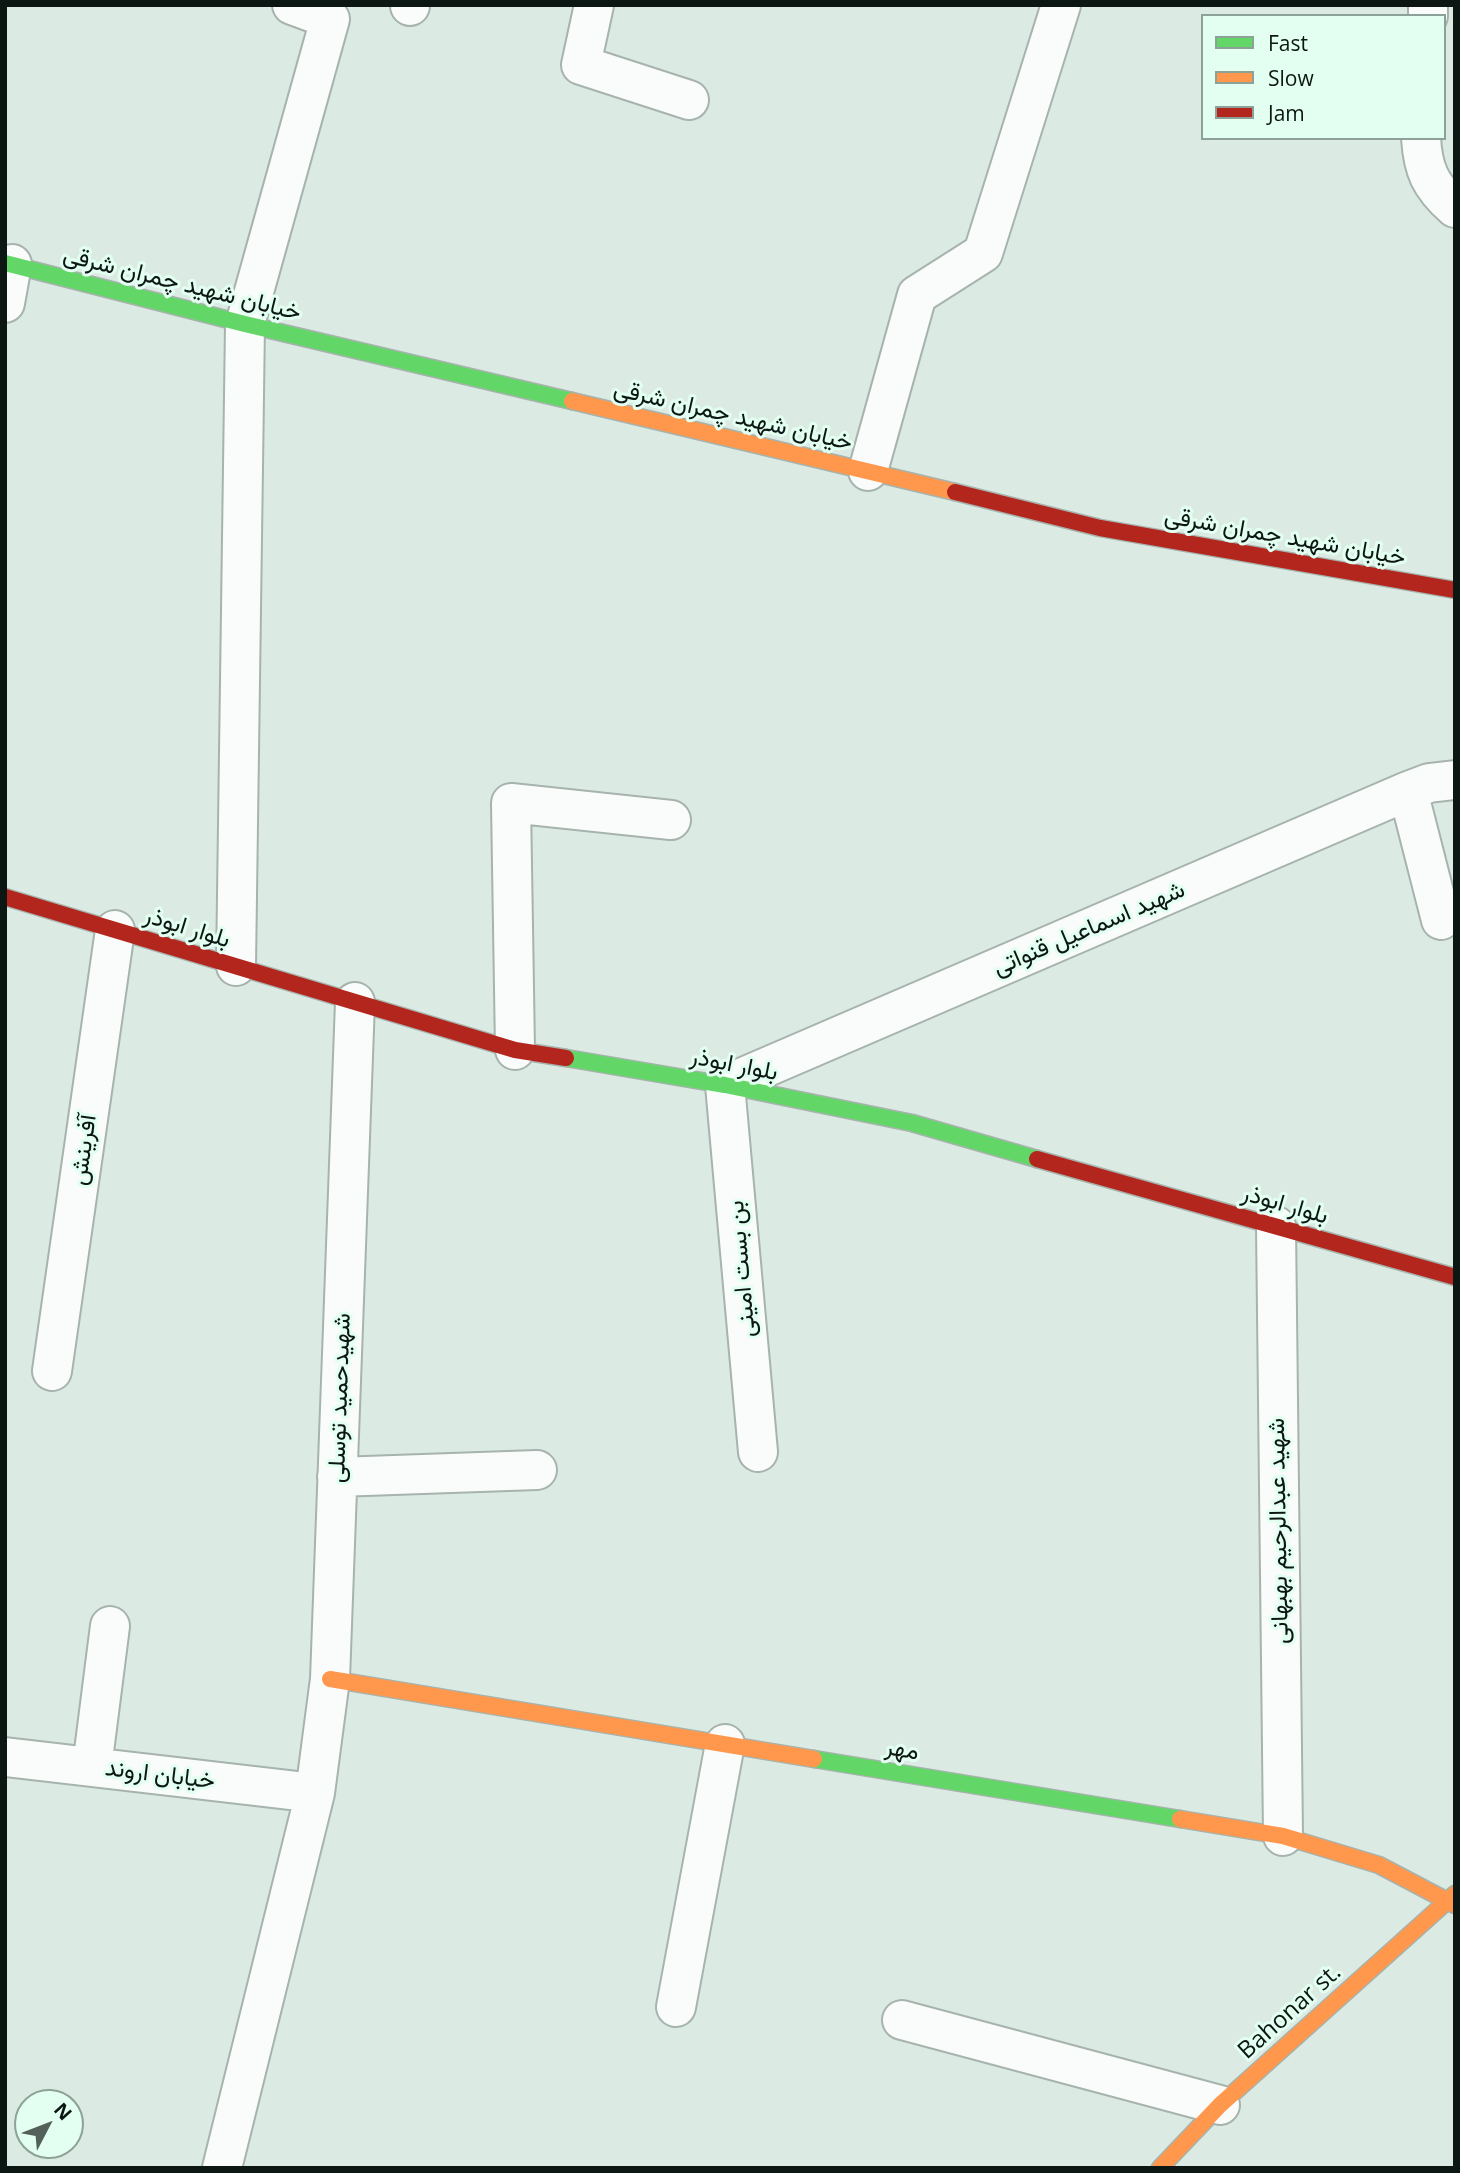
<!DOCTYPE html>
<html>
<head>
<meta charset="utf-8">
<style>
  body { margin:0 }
  #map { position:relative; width:1460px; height:2173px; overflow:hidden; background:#dbebe3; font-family:"Open Sans",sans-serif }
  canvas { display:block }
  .frame { position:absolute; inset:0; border:7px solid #0c1612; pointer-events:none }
  .legend { position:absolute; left:1201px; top:14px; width:245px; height:126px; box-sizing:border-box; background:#e2fff2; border:2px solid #8ca298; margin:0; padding:9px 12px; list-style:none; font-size:21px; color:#0c1612 }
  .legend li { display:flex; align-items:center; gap:14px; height:35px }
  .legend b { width:35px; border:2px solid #8ca298 }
  .north { position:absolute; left:14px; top:2089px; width:70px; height:70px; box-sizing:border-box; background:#e2fff2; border:2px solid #8ca298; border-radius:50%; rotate:48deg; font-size:19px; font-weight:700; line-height:28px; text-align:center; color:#0c1612 }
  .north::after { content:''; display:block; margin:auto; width:24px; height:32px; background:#54615b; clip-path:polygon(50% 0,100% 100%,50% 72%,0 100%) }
</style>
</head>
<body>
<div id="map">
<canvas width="1460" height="2173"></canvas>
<div class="frame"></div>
<ul class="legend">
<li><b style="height:9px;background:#63d668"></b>Fast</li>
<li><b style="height:9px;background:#ff974d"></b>Slow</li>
<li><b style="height:9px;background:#b3261e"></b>Jam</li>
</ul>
<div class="north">N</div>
</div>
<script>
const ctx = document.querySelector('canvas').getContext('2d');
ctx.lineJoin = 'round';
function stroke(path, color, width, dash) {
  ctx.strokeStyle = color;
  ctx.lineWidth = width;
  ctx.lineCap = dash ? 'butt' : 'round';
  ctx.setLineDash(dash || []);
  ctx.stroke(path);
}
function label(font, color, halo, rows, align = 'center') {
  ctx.font = font + ' "Open Sans",Vazirmatn,sans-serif';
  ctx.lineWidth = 6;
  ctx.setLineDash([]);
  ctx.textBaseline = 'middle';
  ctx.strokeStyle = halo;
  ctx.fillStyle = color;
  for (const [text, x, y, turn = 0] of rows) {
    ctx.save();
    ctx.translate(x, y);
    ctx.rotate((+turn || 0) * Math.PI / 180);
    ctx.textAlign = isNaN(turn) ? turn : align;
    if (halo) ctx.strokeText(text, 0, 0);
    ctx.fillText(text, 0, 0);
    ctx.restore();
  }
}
const street = new Path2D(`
  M594,5L581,65L689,100
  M410,6V5
  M1428,16V5
  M1421,138C1423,170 1430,186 1455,208
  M5,303L12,264
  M868,471L917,295L983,253L1061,5
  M1408,791L1441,920
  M236,966L245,324L330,19L292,5
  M515,1050L511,803L671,820
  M1276,1226L1283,1836
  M52,1371L115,930
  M758,1452L725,1085L1408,791L1429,783L1455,780
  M337,1477L537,1470
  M5,1757L315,1793
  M92,1767L110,1626
  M676,2007L725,1744
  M902,2020L1220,2105
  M222,2168L315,1793L330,1679L355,1002`);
const fast = new Path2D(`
  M5,263L245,324L572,401
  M566,1058L725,1085L912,1123L1037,1159
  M814,1759L1180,1819`);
const slow = new Path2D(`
  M572,401L955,492
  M330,1679L814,1759
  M1180,1819L1283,1836L1379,1865L1455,1905
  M1160,2168L1220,2105L1455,1894`);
const jam = new Path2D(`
  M955,492L1100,528L1455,590
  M5,897L515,1050L566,1058
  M1037,1159L1455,1277`);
stroke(street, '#a7b3ad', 42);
stroke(fast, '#a7b3ad', 19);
stroke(slow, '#a7b3ad', 19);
stroke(jam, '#a7b3ad', 19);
stroke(street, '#fafcfb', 38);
stroke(fast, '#63d668', 16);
stroke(slow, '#ff974d', 16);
stroke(jam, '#b3261e', 16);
label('24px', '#0c1612', '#e2fff2', [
  ["خیابان شهید چمران شرقی",182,284,14],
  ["خیابان شهید چمران شرقی",733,416,13],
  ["خیابان شهید چمران شرقی",1285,537,10],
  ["بلوار ابوذر",187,928,17],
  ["شهید اسماعیل قنواتی",1089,929,-23],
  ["بلوار ابوذر",734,1065,11],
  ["آفرینش",84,1150,-82],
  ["بلوار ابوذر",1285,1205,16],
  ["بن بست امینی",742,1269,-95],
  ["شهیدحمید توسلی",340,1398,-88],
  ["شهید عبدالرحیم بهبهانی",1279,1531,-91],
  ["مهر",902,1750,9],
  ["خیابان اروند",160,1775,7],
  ["Bahonar st.",1290,2012,-42]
]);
</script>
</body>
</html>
